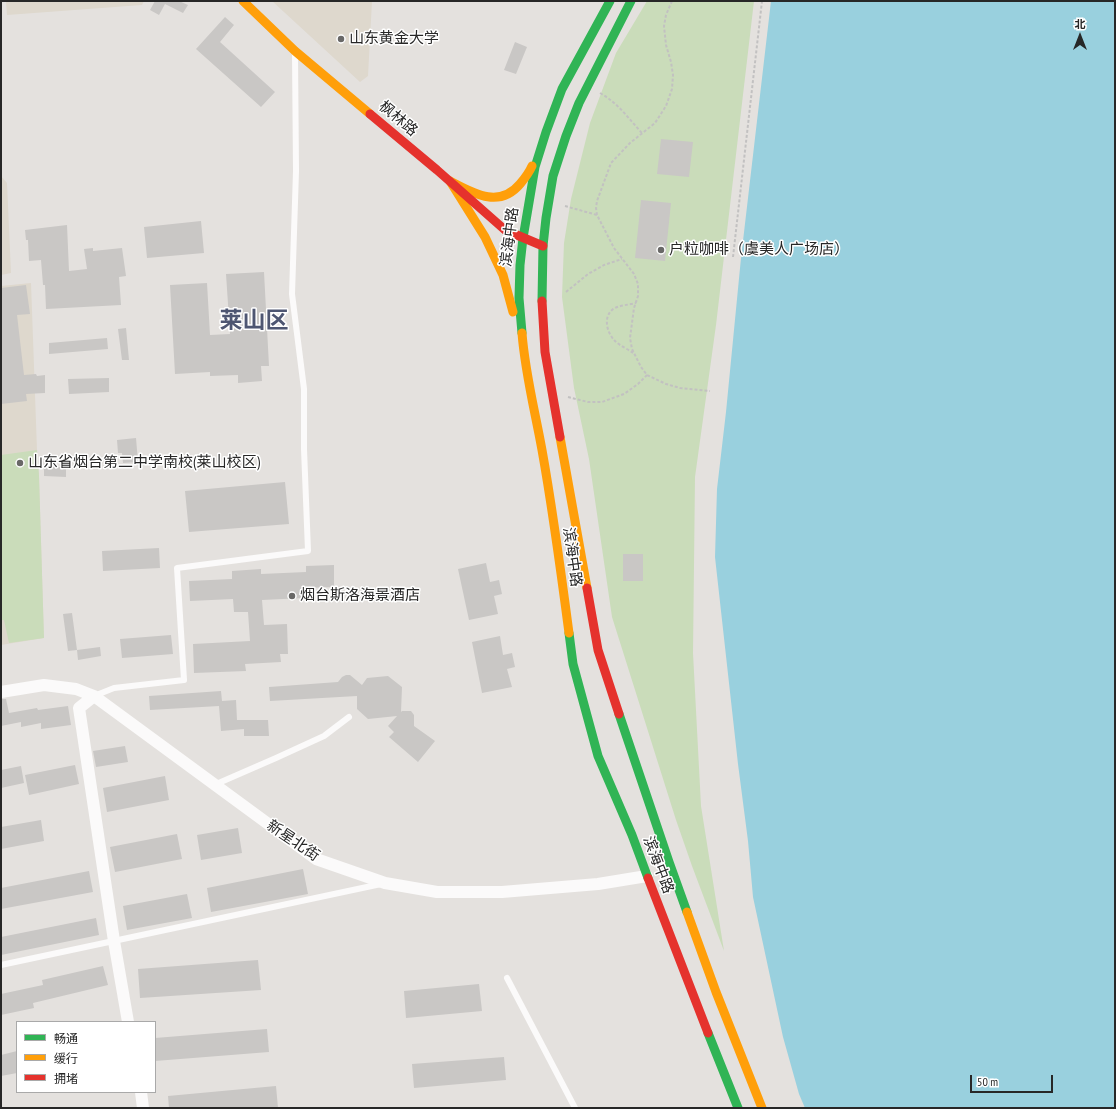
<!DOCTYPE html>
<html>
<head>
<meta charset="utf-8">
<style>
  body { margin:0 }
  #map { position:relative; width:1116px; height:1109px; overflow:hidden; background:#e4e1de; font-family:"PT Sans Narrow","Noto Sans SC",sans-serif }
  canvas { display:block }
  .frame { position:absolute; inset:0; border:2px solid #272727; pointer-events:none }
  .legend { position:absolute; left:16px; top:1021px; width:140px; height:72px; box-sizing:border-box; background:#fff; border:1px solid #a9a9a9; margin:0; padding:5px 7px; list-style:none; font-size:12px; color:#272727 }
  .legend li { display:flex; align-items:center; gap:8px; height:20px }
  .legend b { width:20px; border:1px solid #a9a9a9 }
  .north { position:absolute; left:1060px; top:16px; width:40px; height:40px; -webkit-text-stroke:3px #fff; paint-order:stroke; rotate:0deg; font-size:11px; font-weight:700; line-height:16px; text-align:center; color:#272727 }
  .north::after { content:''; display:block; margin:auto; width:14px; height:18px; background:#272727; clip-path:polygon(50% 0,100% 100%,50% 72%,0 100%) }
  .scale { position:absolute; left:970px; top:1075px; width:83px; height:18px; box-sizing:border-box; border:2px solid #272727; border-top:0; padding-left:5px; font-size:12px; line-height:14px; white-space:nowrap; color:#272727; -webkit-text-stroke:3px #fff; paint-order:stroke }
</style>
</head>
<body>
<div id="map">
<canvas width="1116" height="1109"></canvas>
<div class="frame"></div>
<ul class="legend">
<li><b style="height:5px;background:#30b455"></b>畅通</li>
<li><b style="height:5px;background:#ff9f0a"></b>缓行</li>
<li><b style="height:5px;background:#e5322d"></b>拥堵</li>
</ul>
<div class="north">北</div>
<div class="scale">50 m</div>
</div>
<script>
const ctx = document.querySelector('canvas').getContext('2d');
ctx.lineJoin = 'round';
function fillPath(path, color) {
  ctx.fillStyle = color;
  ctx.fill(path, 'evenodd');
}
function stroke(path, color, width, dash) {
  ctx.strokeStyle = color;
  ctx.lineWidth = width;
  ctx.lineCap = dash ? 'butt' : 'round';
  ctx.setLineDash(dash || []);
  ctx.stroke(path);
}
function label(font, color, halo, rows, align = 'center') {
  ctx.font = font + ' "PT Sans Narrow","Noto Sans SC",sans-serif';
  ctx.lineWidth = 3;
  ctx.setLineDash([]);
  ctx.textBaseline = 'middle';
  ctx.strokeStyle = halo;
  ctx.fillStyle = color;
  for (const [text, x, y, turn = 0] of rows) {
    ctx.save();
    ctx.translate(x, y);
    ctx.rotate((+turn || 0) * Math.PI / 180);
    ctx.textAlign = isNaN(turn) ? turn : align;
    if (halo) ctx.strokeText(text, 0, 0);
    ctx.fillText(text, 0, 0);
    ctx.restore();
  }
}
fillPath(new Path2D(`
  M6,1H144L142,5L7,15Z
  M272,1H372L368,76L360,82Z
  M1,176L7,183L11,273L1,275Z
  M31,283L37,450L39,476L44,638L1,645V286Z`), '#ded8cd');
fillPath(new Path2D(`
  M647,1H754L716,325L695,477L693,653L701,806L724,951L692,866L676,820L612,617L589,459L574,388L562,297L564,243L571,199L590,123L616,53Z
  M37,450L39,476L44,638L9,643L4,620H1V455Z`), '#cadcba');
fillPath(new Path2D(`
  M771,1H1115V1108H805L799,1094L783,1037L753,897L748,841L738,764L715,557L717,489L726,412L741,258Z`), '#99d0de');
fillPath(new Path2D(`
  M155,1H179L188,5L183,13L165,4L159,15L150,10Z
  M225,17L234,25L220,42L275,92L261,107L196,49Z
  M515,42L527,47L516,74L504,70Z
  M661,139L693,142L689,177L657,174Z
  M641,200L671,203L665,261L635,258Z
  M201,221L204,253L147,258L144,227Z
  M67,225L69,271L87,269L84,249L93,248V251L122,248L126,276L119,277L121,305L46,309L45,285H43L41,260L29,261L28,240H26L25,230Z
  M264,272L269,366H261L262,381L238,383V375L210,376V372L175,374L170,285L207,283L210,335L230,334L226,274Z
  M26,285L30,314L17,315L24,375L36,374L37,376L45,375V393L26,394L27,401L1,404V288Z
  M126,328L129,360H122L118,329Z
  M107,338L108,349L49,354V343Z
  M109,378V392L69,394L68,379Z
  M136,438L138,462L123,463L122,453H118L117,440Z
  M44,467H66V477L44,476Z
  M285,482L289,524L189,532L185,491Z
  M159,548L160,568L103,571L102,551Z
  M623,554H643V581H623Z
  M486,563L490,582L499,580L502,594L494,596L498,614L469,620L458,569Z
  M334,565V587L303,588L304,598L262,600L264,625L287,624L288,654H280L281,662L245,664L246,671L194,673L193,644L250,641L248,612H234L233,599L190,601L189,581L232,579V571L261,569V574L306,572V566Z
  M72,613L77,650L68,651L63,614Z
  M171,635L173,654L122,658L120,639Z
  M500,636L503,655L512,653L515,667L507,669L512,687L482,693L472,642Z
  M100,647L101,656L78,660L77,650Z
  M346,675H350L362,685L367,678L388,676L402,687L401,712L402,711H411L414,715V726L435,741L418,762L389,737L394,732L388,726L397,716L368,719L357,709V696L270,701L269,687L338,682L342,677Z
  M221,691L222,701L236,700L237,720H268L269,736H244V729L221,731L219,706L150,710L149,696Z
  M1,699H6L9,713L37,708L38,710L68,706L71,725L41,729V723L21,727V722L1,726Z
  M125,746L128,762L96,767L93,751Z
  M75,765L79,784L29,795L25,775Z
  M21,766L24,783L1,788V770Z
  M165,776L169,800L107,812L103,788Z
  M41,820L44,841L1,849V827Z
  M238,828L242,853L201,860L197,835Z
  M177,834L182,859L115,872L110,847Z
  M303,869L308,894L211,912L207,888Z
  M89,871L93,892L1,909V888Z
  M187,894L192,918L127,930L123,906Z
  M96,918L99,935L1,955V937Z
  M258,960L261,990L140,998L138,969Z
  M103,966L108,985L33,1003L34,1008L1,1015V994L43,985L42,980Z
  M479,984L482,1011L406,1018L404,991Z
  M267,1029L269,1052L155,1061V1038Z
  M17,1051V1073L1,1076V1055Z
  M504,1057L506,1080L414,1088L412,1064Z
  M276,1086L278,1108H169L168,1096Z`), '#c9c7c5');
stroke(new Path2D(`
  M672,1L666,15L664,26L666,45L671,62L673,75L672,89L666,106L655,123L630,143L611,163L597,201L596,208L597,215L614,248L634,274L638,284V296L634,308L630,338L632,349L641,367L647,375L666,384L680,388L710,391
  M600,93C618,103 629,119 642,133
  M565,206L597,215
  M733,257L762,1
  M566,292L588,274L604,265L622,259
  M633,353C628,349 620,346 615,341C607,333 603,318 612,310C618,305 629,305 636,303
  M568,397L588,402H602L624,394L638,384L647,375`), '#c2c1c1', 2, [3, 2]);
stroke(new Path2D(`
  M94,696L114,688L184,680L177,568L308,551L304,449V389L292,294L296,171L295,54
  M214,785L276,758L324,736L349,717
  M1,965L381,884
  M507,978L575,1108`), '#fbfafa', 6);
stroke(new Path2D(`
  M1,692L44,685L76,689L94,696L316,859L385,883L437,892H502L598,884L647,876
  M94,696L79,708L114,941L128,1022
  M141,1092L143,1108`), '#fbfafa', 12);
stroke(new Path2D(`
  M542,301L543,246L546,218L553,176L566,136L579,103L631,1
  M522,333L519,298L520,265L523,238L535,167L546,132L562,89L610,1
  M569,633L573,664L598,756L632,835L648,878
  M619,714L669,862L687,912
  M708,1033L738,1108`), '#30b455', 9);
stroke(new Path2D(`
  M243,1L295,51L370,114
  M450,181L485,237L503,275L513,312
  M450,181C473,193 499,209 520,184C525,178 529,173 532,166
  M522,333C525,373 535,411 542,450C553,511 561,572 569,633
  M560,437L587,588
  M687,912L716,992L762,1108`), '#ff9f0a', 9);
stroke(new Path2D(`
  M370,114L437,170L505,230L543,246
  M542,301L545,352L560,437
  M587,588L598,650L619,714
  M648,878L708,1033`), '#e5322d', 9);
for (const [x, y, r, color] of [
  [341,39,4,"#696867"],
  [661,250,4,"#696867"],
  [20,463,4,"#696867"],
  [292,596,4,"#696867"]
]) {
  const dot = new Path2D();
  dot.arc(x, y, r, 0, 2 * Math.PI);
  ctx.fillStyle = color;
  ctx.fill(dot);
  stroke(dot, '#fff', 1.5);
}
label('15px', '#272727', '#fff', [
  ["山东黄金大学",349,39],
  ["户粒咖啡（虞美人广场店）",669,250],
  ["山东省烟台第二中学南校(莱山校区)",28,463],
  ["烟台斯洛海景酒店",300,596]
], 'left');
label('15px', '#272727', '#fff', [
  ["枫林路",398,119,40],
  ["滨海中路",510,237,-83],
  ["滨海中路",572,557,82],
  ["新星北街",293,841,34],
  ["滨海中路",658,865,69]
]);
label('bold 23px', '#4e5672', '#fff', [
  ["莱山区",254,321]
]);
</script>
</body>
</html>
